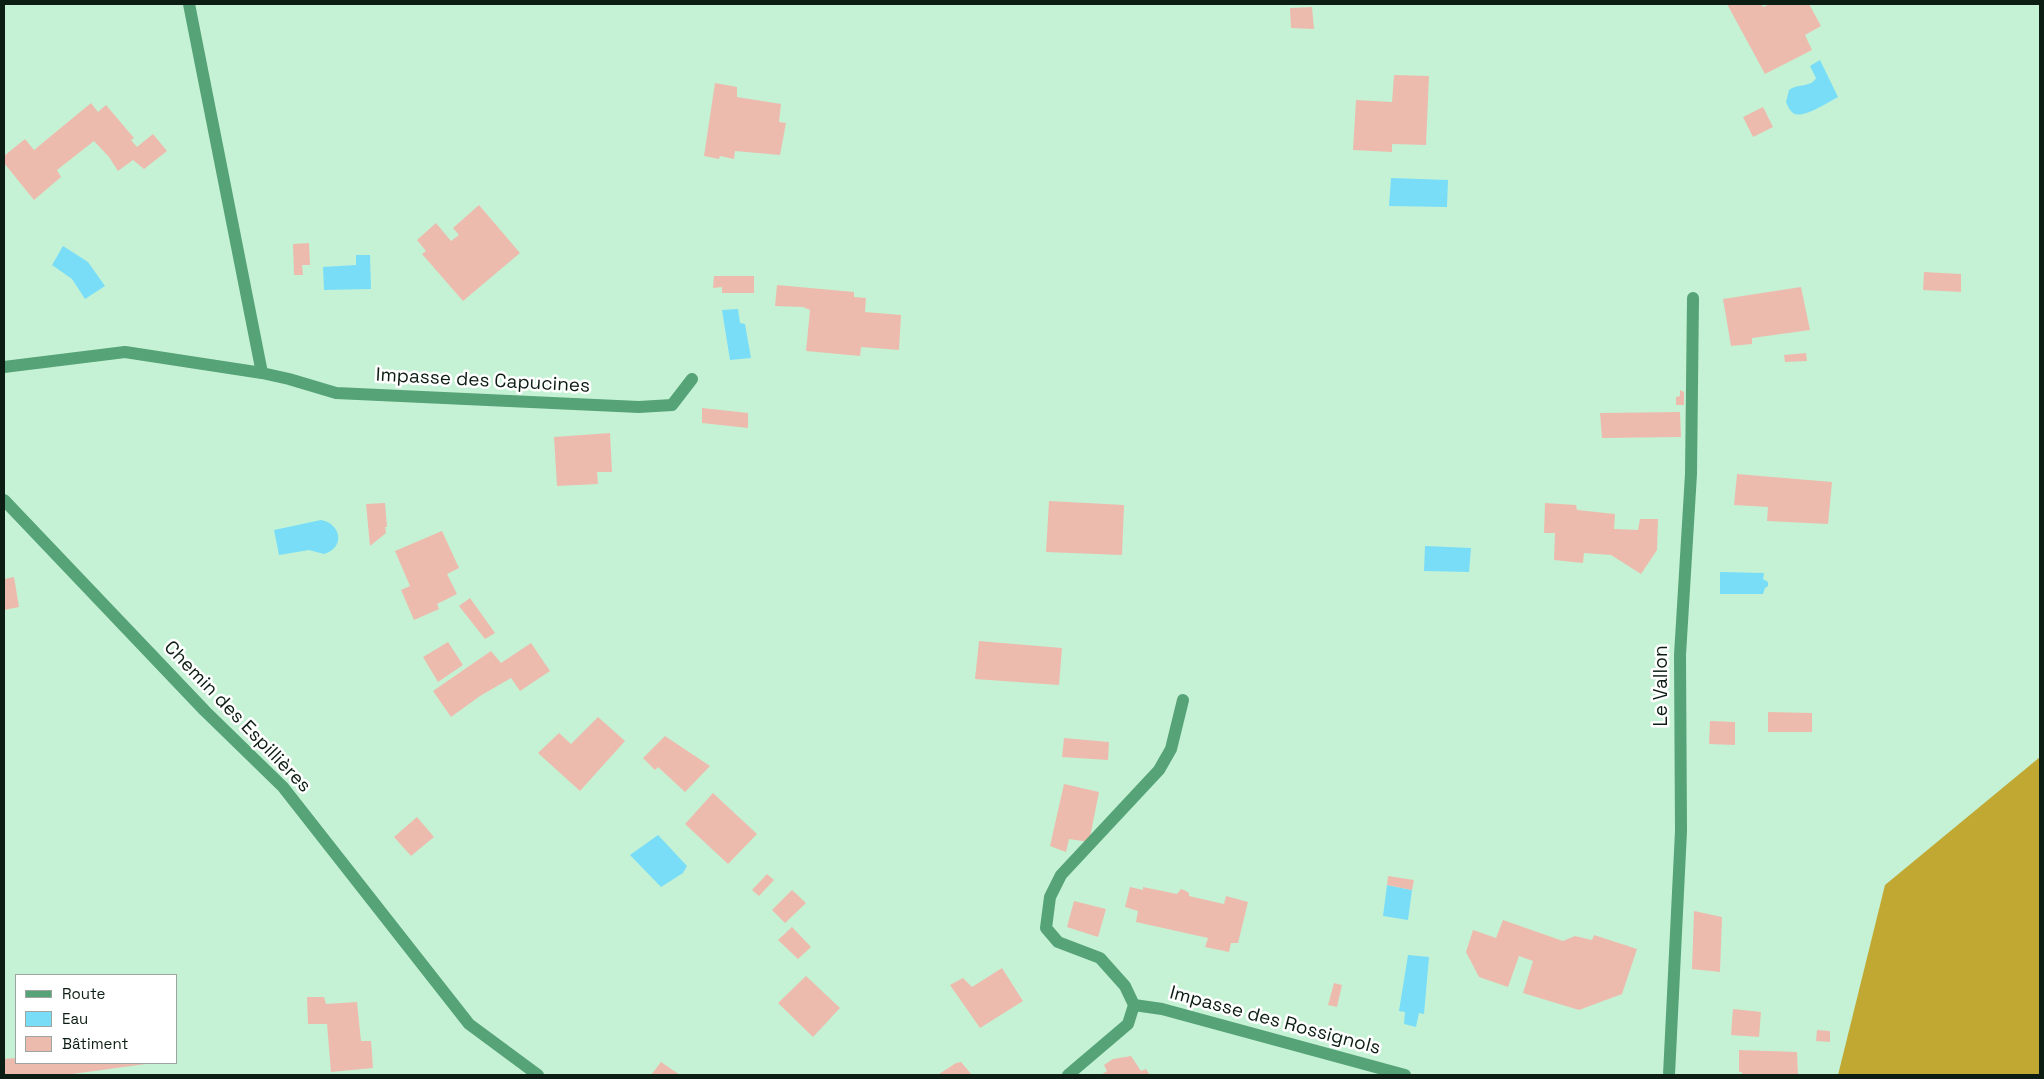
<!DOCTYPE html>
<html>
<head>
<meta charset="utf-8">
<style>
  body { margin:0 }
  #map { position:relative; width:2044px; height:1079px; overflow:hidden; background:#c5f2d5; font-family:"Space Grotesk",sans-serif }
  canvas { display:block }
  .frame { position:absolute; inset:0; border:5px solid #0c1d13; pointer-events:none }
  .legend { position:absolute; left:15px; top:974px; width:162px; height:90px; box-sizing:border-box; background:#fff; border:1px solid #9ea5a1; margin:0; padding:6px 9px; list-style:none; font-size:15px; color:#0c1d13 }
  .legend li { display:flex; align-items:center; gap:10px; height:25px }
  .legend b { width:25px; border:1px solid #9ea5a1 }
</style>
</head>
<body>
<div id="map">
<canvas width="2044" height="1079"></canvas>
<div class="frame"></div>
<ul class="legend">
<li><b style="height:6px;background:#56a377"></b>Route</li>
<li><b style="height:14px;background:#79ddf8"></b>Eau</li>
<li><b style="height:14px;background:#edbbad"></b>Bâtiment</li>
</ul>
</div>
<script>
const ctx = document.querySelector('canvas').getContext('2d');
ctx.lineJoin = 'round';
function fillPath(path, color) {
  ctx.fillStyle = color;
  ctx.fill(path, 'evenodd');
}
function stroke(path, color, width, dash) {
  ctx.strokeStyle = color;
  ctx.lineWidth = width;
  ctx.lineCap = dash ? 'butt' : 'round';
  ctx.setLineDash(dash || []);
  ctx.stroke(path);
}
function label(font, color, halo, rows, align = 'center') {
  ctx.font = font + ' "Space Grotesk",sans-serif';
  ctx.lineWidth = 5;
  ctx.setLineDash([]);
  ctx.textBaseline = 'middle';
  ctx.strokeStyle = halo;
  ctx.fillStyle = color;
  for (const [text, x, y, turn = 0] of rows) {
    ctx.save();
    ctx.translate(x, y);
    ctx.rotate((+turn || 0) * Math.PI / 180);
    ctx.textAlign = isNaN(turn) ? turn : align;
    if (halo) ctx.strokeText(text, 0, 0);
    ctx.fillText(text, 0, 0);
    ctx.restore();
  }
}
fillPath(new Path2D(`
  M2040,757V1075H1838L1885,885Z`), '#c1a833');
fillPath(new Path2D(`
  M1820,60L1838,97C1828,102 1802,120 1793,113C1789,110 1788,106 1786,102L1789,90C1798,83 1811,88 1816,78L1810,66Z
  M1391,178L1448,180L1447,207L1389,206Z
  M63,246L88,262L105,286L85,299L72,279L52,265Z
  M356,255H370L371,289L324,290L323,267L356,265Z
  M738,309L740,323L745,324L751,358L730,360L722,310Z
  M321,520C342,524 345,548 324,554L309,550L279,555L274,530Z
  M1425,546L1471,548L1469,572L1424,571Z
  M1720,572L1764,573L1763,579L1768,582V586L1765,588L1763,594H1720Z
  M658,835L687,866L683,873L661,887L630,855Z
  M1387,885L1412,890L1408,920L1383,916Z
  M1408,955L1429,957L1424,1014L1419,1013L1416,1027L1404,1024L1405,1012L1399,1011Z`), '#79ddf8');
fillPath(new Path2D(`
  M1727,4H1761L1763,7L1771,4H1809L1821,26L1805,35L1812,50L1765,74Z
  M1312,7L1314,29L1291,28L1290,8Z
  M1394,75L1429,76L1426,145L1392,144V152L1353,150L1356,100L1392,102Z
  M715,83L737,87V97L781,104L779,122L786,123L780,155L735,151L734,159L720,156L719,159L704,156Z
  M91,103L98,112L106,105L134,138L131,140L137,147L153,134L167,151L144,169L133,160L118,171L109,157L94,141L57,170L61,177L34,200L4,163V156L25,139L34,150Z
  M1763,107L1773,127L1753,137L1743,117Z
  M479,205L520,253L463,301L422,254L426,251L417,240L436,223L451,241L459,235L453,228Z
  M309,243L310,265H302L303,275H294L293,244Z
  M1924,272L1961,274V292L1923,290Z
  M714,276H754V293H722V287L713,288Z
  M777,285L854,292V297L866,298L865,312L901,315L899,350L861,347L860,356L806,351L810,310L803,307L775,306Z
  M1801,287L1810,330L1752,338V344L1731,346L1723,299Z
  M1806,353L1807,361L1785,362L1784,355Z
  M1680,390L1684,392V405H1676V397L1680,396Z
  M702,408L748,413V428L702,423Z
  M1680,412L1681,437L1602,438L1600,413Z
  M610,433L612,472H597L598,484L557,486L554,437Z
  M1737,474L1832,482L1828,524L1767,521L1768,507L1734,505Z
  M1049,501L1124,505L1122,555L1046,552Z
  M385,503L387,527H385L386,533L370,546L366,504Z
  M1545,503L1576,505L1577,510L1615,514L1614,529L1638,530L1640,519H1658L1657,550L1641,574L1611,555L1584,553L1583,563L1554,560L1555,533H1544Z
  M442,531L459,568L447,574L457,594L437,604L439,609L414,620L401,590L410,586L395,551Z
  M14,577L19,607L4,610V579Z
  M470,598L495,633L485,639L459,606Z
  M979,641L1062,648L1059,685L975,679Z
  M448,642L463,665L438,682L423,657Z
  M531,643L550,671L520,691L511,678L480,696L451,717L433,691L491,651L501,663Z
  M1768,712L1812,713V732H1768Z
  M598,717L625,741L580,791L538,753L559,733L571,744Z
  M1710,721L1735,722V745L1709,744Z
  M665,736L710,766L685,792L658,767L655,770L643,758Z
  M1064,738L1109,742L1108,760L1062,757Z
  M1064,784L1099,792L1089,842L1069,839L1066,852L1050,846Z
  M713,793L757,834L728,864L685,824Z
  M417,817L434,837L411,856L394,837Z
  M767,874L774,880L759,896L752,890Z
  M1388,876L1414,880L1412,890L1387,885Z
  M1130,887L1143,890V887L1177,894L1181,889L1184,890L1189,893V896L1224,904L1226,896L1248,902L1238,943H1231L1229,952L1205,947L1208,938L1136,922L1138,911L1125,907Z
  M792,890L806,903L785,923L772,910Z
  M1074,901L1106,909L1098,937L1067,927Z
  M1694,911L1722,917L1720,972L1692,969Z
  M1503,920L1563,941L1575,936L1592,940L1594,935L1637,949L1622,994L1579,1010L1523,993L1533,961L1519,956L1508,987L1479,977L1466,952L1473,930L1496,938Z
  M792,927L811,947L798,959L778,940Z
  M1002,968L1023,1001L980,1028L950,985L963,978L972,987Z
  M806,976L840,1008L813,1037L778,1003Z
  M1334,983L1342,985L1337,1007L1328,1005Z
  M307,997H324L326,1004L357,1002L361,1041H371L373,1068L331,1072L327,1024H308Z
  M1733,1009L1761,1012L1759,1037L1731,1035Z
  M1817,1030L1830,1031V1042L1816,1041Z
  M1739,1050L1797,1052L1798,1075H1742V1072H1739Z
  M1131,1056L1141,1071L1146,1069L1150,1075H1101L1107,1071L1104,1065L1113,1059Z
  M16,1058V1063L146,1064L65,1075H4V1059Z
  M661,1062L680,1075H651Z
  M961,1062L972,1075L939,1074L956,1063Z`), '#edbbad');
stroke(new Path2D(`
  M189,4L262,373
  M4,367L125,352L262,373L289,379L336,393L639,407L672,405L692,379`), '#56a377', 12);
stroke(new Path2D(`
  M4,500L205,711L283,787L469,1024L538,1075
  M1134,1005L1162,1009L1405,1075
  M1068,1075L1128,1024L1134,1005L1125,986L1100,958L1058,942L1046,928L1050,897L1061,875L1159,770L1171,749L1183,700
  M1669,1075L1681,831L1680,655L1691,474L1693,298`), '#56a377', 12);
label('19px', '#0c1d13', '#fff', [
  ["Impasse des Capucines",483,381,3],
  ["Le Vallon",1662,686,-90],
  ["Chemin des Espillières",237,717,46],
  ["Impasse des Rossignols",1275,1021,15]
]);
</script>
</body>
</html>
